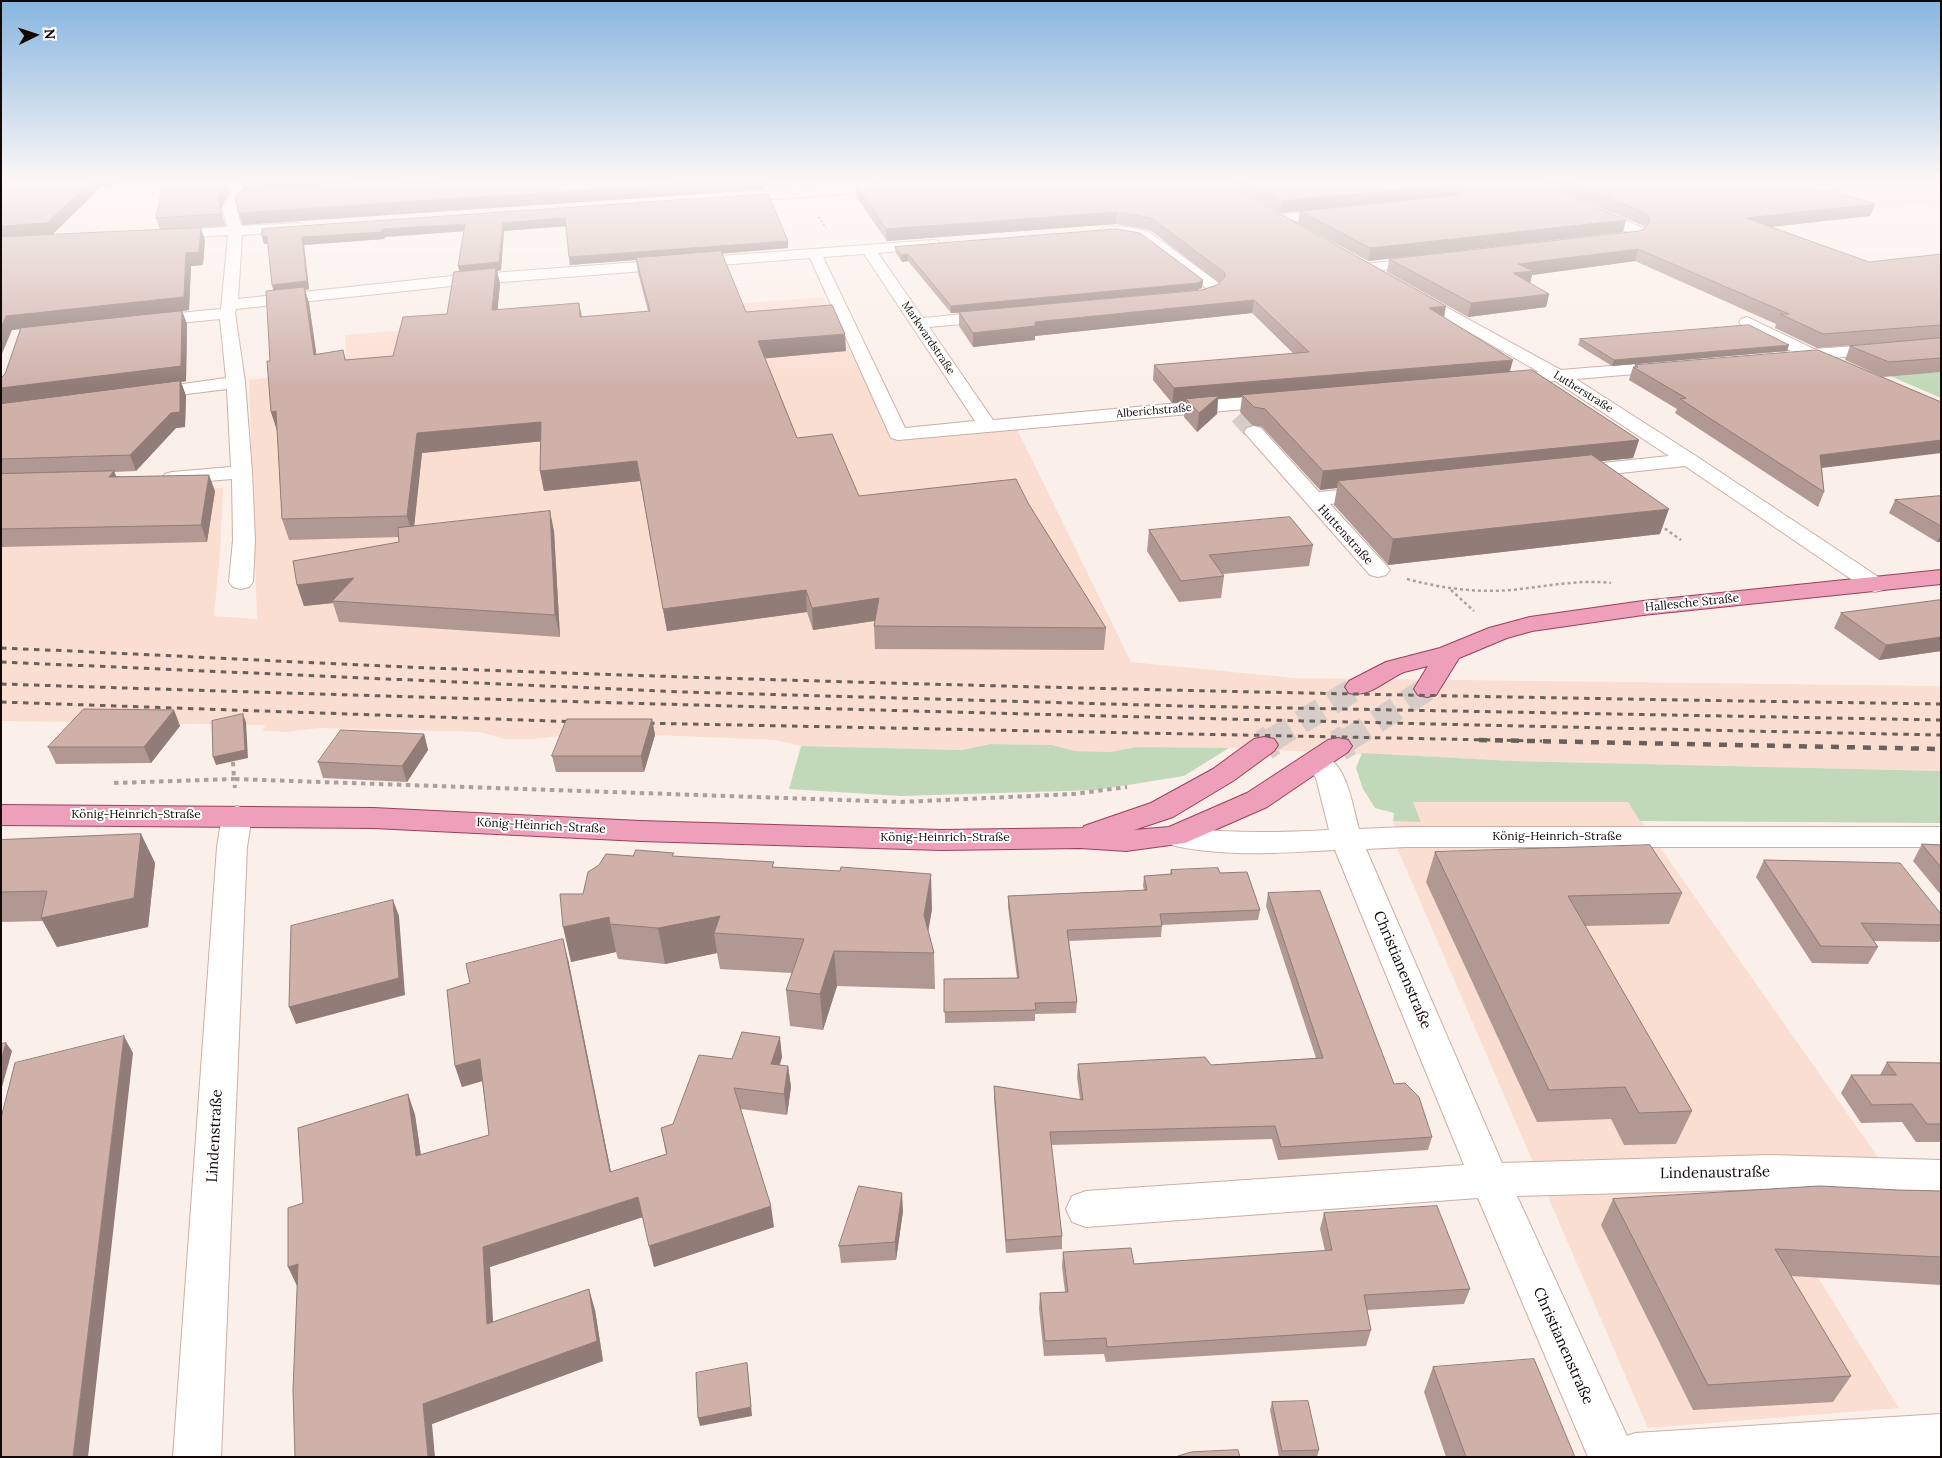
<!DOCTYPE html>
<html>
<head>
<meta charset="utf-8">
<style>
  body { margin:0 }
  #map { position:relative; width:1942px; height:1458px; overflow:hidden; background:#fbefea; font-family:Lora,serif }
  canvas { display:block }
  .frame { position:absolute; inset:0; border:2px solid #120906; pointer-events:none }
  .north { position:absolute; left:10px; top:10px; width:50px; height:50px; -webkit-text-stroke:4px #fff; paint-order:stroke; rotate:86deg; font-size:14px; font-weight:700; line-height:20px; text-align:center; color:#120906 }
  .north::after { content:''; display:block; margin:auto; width:18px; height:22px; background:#120906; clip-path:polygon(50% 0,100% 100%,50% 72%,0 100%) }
</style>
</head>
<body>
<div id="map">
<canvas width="1942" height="1458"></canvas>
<div class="frame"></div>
<div class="north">N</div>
</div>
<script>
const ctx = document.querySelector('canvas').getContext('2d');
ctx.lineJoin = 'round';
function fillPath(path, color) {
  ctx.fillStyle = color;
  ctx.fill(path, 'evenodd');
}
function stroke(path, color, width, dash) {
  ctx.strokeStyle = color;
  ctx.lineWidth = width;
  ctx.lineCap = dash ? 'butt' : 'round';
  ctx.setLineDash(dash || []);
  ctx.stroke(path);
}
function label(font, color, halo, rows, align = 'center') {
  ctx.font = font + ' Lora,serif';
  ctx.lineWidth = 4;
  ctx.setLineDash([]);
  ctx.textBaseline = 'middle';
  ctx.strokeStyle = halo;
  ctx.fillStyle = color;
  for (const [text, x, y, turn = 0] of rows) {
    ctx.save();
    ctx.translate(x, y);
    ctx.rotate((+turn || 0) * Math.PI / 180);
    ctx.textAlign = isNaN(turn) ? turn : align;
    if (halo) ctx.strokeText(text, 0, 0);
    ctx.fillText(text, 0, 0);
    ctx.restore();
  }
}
fillPath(new Path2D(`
  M1794,182H1941V210L1922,205L1874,208Z
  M823,297L893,437L1016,427L1131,662L1295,678L1941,686V771L1513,761L1229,748L1136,747L1110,752L1074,751L1052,745L990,744L962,750L801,746L775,740L655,735H570L534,739H505L480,732L319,728L287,732L262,731L266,725L1,721V493L223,488L220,553L214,616L257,619L249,380L347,367L345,335Z
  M1413,802H1628L1878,1157L1747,1163L1899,1408L1648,1428L1398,850L1393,821H1420Z`), '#fbded2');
fillPath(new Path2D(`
  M1912,362L1941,373V398L1867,366Z
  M990,744L1052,745L1075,751L1110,752L1136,747L1229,748L1184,776L1096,790L901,796L789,789L801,746L962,750Z
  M1362,753L1513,761L1941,771V823L1640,821L1628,802H1413L1421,822L1393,821L1394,813L1375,808L1363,789L1356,768Z`), '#c2d9b9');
stroke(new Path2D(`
  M1239,415L1254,432`), '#d8ccc8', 19, [19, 9]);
stroke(new Path2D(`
  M1270,741L1358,687
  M1346,741L1427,689`), '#d8ccc8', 24, [24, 12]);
stroke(new Path2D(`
  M1264,745L1272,740
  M1338,746L1348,740`), '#d8ccc8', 32, [32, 16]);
const minor = new Path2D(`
  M230,182H242V197L237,209L241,226L299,223L306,227L299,231L242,235L238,299L452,276L933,240L938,241L940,244L938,247L878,253L923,318L996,311L1002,313L1004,316L1002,319L996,321L929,327L993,420L1279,394L1286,396L1288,400L1286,404L1279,406L898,440L891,438L810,258L452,286L236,309L235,313L245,382L252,472L255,540L253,582L249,587L241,589L233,587L229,582L233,540L232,479L172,484L165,482L162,478L165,474L172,472L231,467L227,389L147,399L141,398L138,394L141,390L147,389L226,378L220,319L147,326L141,324L139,321L141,318L147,316L221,309L228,235L165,239L158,235L165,231L227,227L223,209L230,197ZM864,254L975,421L905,428L823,257Z
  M620,182H632L639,204L637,207L632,208L625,204Z
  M903,182H967L961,186L731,202L725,198L731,194Z
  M1516,182H1533L1643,228L1645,231L1640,240L1604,244L1599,243L1597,240L1599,237L1630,233L1518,185Z
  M1335,209L1342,213L1340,216L1279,223L1272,219L1279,215Z
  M1106,226L1129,227L1149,232L1219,283L1222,289C1213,302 1192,306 1177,302L1175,299L1177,296L1198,293L1206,288L1139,238L1101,233L1099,230Z
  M1424,257L1429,258L1431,261L1429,264L1366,272L1361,271L1359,268L1361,265L1366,264Z
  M1413,289L1561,370L1670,361L1676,362L1679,366L1676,370L1670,371L1576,379L1696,456L1883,580L1887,585L1883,590L1875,592L1867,590L1685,466L1574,478L1567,476L1564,472L1567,468L1574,466L1669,456L1555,381L1506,385L1500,384L1497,380L1500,376L1539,372L1408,297L1405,294L1408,291Z
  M1747,317L1814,349L1941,340V350L1788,361L1782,360L1779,356L1782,352L1791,351L1741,325L1739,322L1741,319Z
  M1254,426L1261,428L1319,492L1372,487L1379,489L1382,493L1379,497L1330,504L1386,565L1390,570L1386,575L1378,577L1370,575L1244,432L1247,428Z
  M1316,752C1348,760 1351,802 1359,829L1406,827H1941V847H1406L1366,849L1502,1163L1769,1155L1941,1160V1194L1769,1189L1517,1196L1627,1436L1635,1433L1941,1414V1457H1588L1478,1198L1086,1227L1072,1222L1066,1209L1072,1196L1086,1191L1464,1165L1335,850C1279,853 1218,858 1163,843L1159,836L1163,829C1182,824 1201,830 1221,831C1257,833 1292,832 1329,830L1316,778L1302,761L1306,755Z
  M237,806L248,809L252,816L247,847L221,1457H173L217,847L222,816L226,809Z`);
const major = new Path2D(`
  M1941,570V584L1643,615L1532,631L1507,638L1459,658L1436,695L1427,697L1418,695L1414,689L1428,666C1420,668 1412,670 1404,672C1385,680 1370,698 1349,693L1345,687L1349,681L1386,662L1440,648L1489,628L1530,617L1643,601Z
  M1264,737L1274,739L1278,745L1274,751L1233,781L1173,817L1134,830L1169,827L1247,793L1328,740L1338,738L1348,740L1352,746L1348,752L1267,807L1185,843L1126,851L1080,848L942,850L640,841L373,828L1,825V805L373,808L640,821L942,830L1083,828L1084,826L1151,803L1213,769L1254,739Z`);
stroke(minor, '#cbafa4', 2);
stroke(major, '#99415c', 2);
stroke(new Path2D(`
  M819,217L826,228`), '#aba09b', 2, [2, 2]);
stroke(new Path2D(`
  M1660,525L1681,540
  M1407,579C1441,588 1475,593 1511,590C1544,587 1577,579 1611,583
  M1451,590L1474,611`), '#aba09b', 2.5, [3, 3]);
stroke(new Path2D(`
  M233,762L234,779L901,802L1074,794L1127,787
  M114,783L234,779L235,788`), '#aba09b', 4, [4.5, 4.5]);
fillPath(minor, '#fff');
fillPath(major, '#ee9fb9');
stroke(new Path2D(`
  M1,648C170,655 339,665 508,671C985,688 1463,697 1941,704
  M1,662L684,692L1181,706L1941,720
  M1,684C648,705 1294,722 1941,735
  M1,702L581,722
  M638,723L1542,741`), '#695f5b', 3, [5.5, 5.5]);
stroke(new Path2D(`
  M1479,740L1941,749`), '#695f5b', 4.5, [8, 8]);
fillPath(new Path2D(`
  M1,182H140L102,186L52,235L160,230L156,218L228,182V196L221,209L225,226L162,230L205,240L203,265L191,266L189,310L182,311L187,324L186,381L181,382L186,396L185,427L176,428L136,471L114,472L116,476L215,491L207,542L1,547V388L20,329L12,330Z
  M393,182H447L422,184Z
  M1223,182L1446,306L1444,318L1510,372L1639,440L1633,458L1601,461L1660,534L1388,565L1334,505L1337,488L1320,490L1262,427L1252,425L1240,412L1242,397L1218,399L1217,414L1197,432L1184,417L1186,402L1172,403L1153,380L1154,365L1294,354L1252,313L1035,336V340L973,347L959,326V313H951L908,261L902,262L896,253L895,247L1203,280L1202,288L1197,290L1040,305L1202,290L1217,285L1219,283L1150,230L1116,224L887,241L856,197V185Z
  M1225,182H1536L1623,232L1368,261L1298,223L1300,211L1456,196L1280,213Z
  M1538,182H1794L1820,191L1875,204L1870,216L1771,227L1869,262L1941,254V372L1883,377L1845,360L1850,346L1882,343L1817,348L1775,328L1776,324L1635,261L1532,275L1530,283L1549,294L1546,307L1468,317L1387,272L1389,259L1639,231L1645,229L1644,226Z
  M768,194L788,241V248L721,254L746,312L846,351L765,358L797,438L859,496L1028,503L1106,628L1104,650L875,649L874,626L875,621L813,630L807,612L667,631L640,481L544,491L540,471L541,441L422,453L414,526L554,531L560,637L339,622L333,603L304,606L297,585L399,542V537L289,540L282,519L277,428L271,412L270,361L273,290L268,243L264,244ZM566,226L570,265L636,260L638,273L648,311L582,317L579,303L497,310L500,284L497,271L501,270L504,231ZM464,231L458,266L460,271L447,314L393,356L346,360L343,350L316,354L309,303L305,290L309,289L304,245L384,239L385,237Z
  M1580,339L1787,351L1612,366L1578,345Z
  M1635,365L1822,468L1824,492L1818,507L1675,413L1677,409L1629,380L1633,367H1635Z
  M1941,496V542H1937L1889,513L1895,500Z
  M1149,530L1313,545L1309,566L1223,574L1224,576L1221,598L1179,602L1147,551Z
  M1941,600V651L1879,660L1834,628L1841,613Z
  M174,710L180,726L151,763L56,764L48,747Z
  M652,719L655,735L644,772H556L552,756Z
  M424,734L428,750L407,782L323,778L318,762Z
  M141,834L155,863L148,927L57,947L43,921L1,922V840Z
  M1922,844L1941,845V895L1913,861Z
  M1435,852L1682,893L1669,924L1585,926L1692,1111L1676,1144L1624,1145L1611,1119L1537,1122L1426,882Z
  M633,856L674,857L775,867L932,909L928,931L934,953L935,989L837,986L823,1030L790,1026L786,990L792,973L720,969L717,953L665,964L618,959L616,952L571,962L583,894Z
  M1764,860L1941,914V940L1939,942L1873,941L1878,947L1868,964L1812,963L1756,877Z
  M1171,870L1220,873L1260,910L1258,920L1162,925L1161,937L1069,941L1077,1002L1076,1013L1035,1014V1021L945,1023L944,979L1017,978L1008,907V896L1144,890L1143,886L1144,876L1170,874Z
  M1268,893L1394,1084L1432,1137L1428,1150L1278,1160L1272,1139L1051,1145L1062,1236V1249L1006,1253L994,1099V1086L1080,1100L1077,1077L1078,1064L1211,1065L1316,1058L1266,906Z
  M568,959L611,1172L666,1154L661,1128L673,1124L732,1059L782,1057L780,1065L788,1066L791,1087L787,1115L741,1109L774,1227L654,1267L643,1217L490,1267L493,1322L595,1310L603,1361L432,1424L303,1203L408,1094L415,1115L421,1155L489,1135L482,1081L462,1087L455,1066Z
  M1887,1062L1941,1063V1142H1916L1902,1122L1861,1123L1841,1093L1851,1075H1880Z
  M1898,1190L1941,1191V1285L1791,1276L1851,1376L1833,1402L1693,1410L1601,1225L1613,1199Z
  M903,1211L896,1260L841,1263L839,1246Z
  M1324,1213L1470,1289L1464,1304L1367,1310L1371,1330L1366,1346L1106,1362L1104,1354L1044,1356L1039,1309L1040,1293L1065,1292L1062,1267L1063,1252L1134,1264L1325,1251L1320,1229Z
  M1433,1367L1575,1457H1446L1424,1392Z
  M1272,1402L1319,1450L1317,1457H1279L1270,1410Z`), '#b29892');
fillPath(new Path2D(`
  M90,182H140L102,186L52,235L1,239V226Z
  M225,182H228V196L221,209L225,226L221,214L218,198Z
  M241,182H361L244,191Z
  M422,182H447L422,184Z
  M703,182H767V186H763V190L242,225L239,213Z
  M1458,184L1456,195L1280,213L1282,201Z
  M1875,204L1870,216L1742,230L1746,218Z
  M1117,212L1116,224L887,241L886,229Z
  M565,218L567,226L504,231L501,270L497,271L500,284L496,327L460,274L458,266L503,223Z
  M1626,220L1623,232L1368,261L1370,248Z
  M465,224L467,231L385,237L384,239L304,245L309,289L305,290L309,303L319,372L274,293L272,285L302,237L383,229Z
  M201,228L205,240L203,265L191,266L189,310L182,311L187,324L186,381L181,382L186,396L185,427L176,428L136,471L130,455L1,404V388L182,311L12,330L1,356V327L6,316L186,253Z
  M262,236H267L269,243L264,244Z
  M788,241V248L570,265L569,257Z
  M1638,249L1635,261L1532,275L1530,284L1513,273L1518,264Z
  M908,254V261L902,262L901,255Z
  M1203,280L1202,288L1197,290L951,313V306Z
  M1549,294L1546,307L1468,317L1471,303Z
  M1254,300L1252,313L1035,336V340L973,347V333L1035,322Z
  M579,303L582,320L580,317Z
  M1446,306L1443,320L1429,308Z
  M845,334L846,351L759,359L758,341Z
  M1789,345L1787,351L1612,366L1614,360Z
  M1513,360L1509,375L1242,395V397L1218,399L1217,414L1197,432L1199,413L1186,399V402L1172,403L1174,388Z
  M276,411L277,431L271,412Z
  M541,422L545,441L422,453L413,537L407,516L417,433Z
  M1639,440L1633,458L1345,487L1338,481L1337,488L1320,490L1323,471Z
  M1941,440V453L1814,469L1820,455Z
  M637,461L640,481L544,491L540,471Z
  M114,471L121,488L109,477Z
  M209,475L215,491L207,542L201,525Z
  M1669,509L1660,534L1388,565L1393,539Z
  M550,511L554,531L560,637L555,615Z
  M1941,535V542H1937Z
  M354,578L332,601L333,603L304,606L297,585Z
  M806,590L807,612L667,631L663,609Z
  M879,598L880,620L813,630L812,608Z
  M1941,637V651L1879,660L1886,645Z
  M174,710L180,726L151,763L144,747Z
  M243,714L246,722L248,758L216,765L213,757Z
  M652,719L655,735L644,772L641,756Z
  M424,734L428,750L407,782L402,766Z
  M141,834L155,863L148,927L57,947L41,918Z
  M931,874L932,909L925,950L924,915Z
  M393,900L399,916L405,995L296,1024L289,1007Z
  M720,916L714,933L717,953L665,964L658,928Z
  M609,917L616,952L571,962L563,927Z
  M563,939L568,959L615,1192L610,1172Z
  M834,951L837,986L823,1030L820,994Z
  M124,1036L133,1053L88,1457H73Z
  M780,1037L782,1057L773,1084L771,1064Z
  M6,1043L12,1051L2,1087H1V1060Z
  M480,1059L486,1080L462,1087L455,1066Z
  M788,1066L791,1087L787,1115L784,1094Z
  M408,1094L415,1115L424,1177L416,1156Z
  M902,1193L903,1211L896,1260L895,1242Z
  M638,1197L643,1217L490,1267L494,1344L487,1324L483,1247Z
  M771,1206L774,1227L654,1267L649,1246Z
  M298,1264V1288L288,1267Z
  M589,1289L595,1310L603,1361L432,1424L435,1457H428L423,1404Z
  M747,1363L748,1372L752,1416L700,1426L698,1418Z`), '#917c77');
const building = new Path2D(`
  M1,182H90L47,223L1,226Z
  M164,182H225V185L218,198L221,214L156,218Z
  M363,182H385L420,184L450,182H703L239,213L235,198L239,191Z
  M894,182H1223L1446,306L1429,308L1513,360L1174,388L1154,365L1309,352L1254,300L1035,322V326L973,333L959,312L1202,290L1217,285L1225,277V273L1151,218L1117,212L886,229L856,185Z
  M1247,182H1536L1626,220L1370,248L1300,211L1459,195L1466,189L1458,184L1282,201Z
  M1568,182H1794L1820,191H1832L1875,204L1746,218L1869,262L1941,254V325L1823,334L1780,314H1789L1638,249L1518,264L1533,271L1513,273L1549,294L1471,303L1389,259L1639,231L1645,229L1650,220L1647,214Z
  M768,194L788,241L569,257L565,218L503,223L499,262L458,266L465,224L383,229L382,232L302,237L307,281L272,285L267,236H262V229Z
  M201,228L199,252L186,253L184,297L6,316L1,327V237Z
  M1116,229L1140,233L1203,280L1198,283L951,306L908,254L901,255L895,247Z
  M721,251L746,312L832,305L845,334L758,341L797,438L832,434L859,496L1016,479L1028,503L1106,628L874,626L879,598L812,608L806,590L663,609L637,461L540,471L541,422L417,433L407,516L282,519L276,411L271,412L267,361H270L266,291L304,287L314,355L343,350L345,360L393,356L403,317L447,314L454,272L496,268L492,310L579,303L580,317L650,311L636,258Z
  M182,311L181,366L1,388V378L5,374L21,328Z
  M1749,325L1789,345L1614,360L1580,339Z
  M1941,338V358L1889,362L1850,346Z
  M1818,350L1941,402V440L1820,455L1824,492L1680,399L1686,398L1633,367H1638L1635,365Z
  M1532,370L1639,440L1323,471L1265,409L1254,407L1242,395Z
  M180,381V412L171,413L130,455L1,459V404Z
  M1219,396L1199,413L1186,399Z
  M1592,455L1669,509L1393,539L1338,481Z
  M114,471L109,477L209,475L201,525L1,529V474Z
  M1941,496V526L1895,500Z
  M550,511L555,615L332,601L354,578L297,585L293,561L399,542L398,528Z
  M1290,517L1313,545L1209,555L1224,576L1181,581L1149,530Z
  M1941,600V637L1886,645L1841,613Z
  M84,709L174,710L144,747H48Z
  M243,714L245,750L213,757L212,721Z
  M567,719H652L641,756H552Z
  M341,730L424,734L402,766L318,762Z
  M141,834L134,898L41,918L47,891L1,892V840Z
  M1922,844L1941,845V867Z
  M1650,845L1682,893L1568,896L1692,1111L1639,1113L1625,1087L1549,1090L1435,852Z
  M636,850L674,853L672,856L774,862L772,867L840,871L841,867L931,874L924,915L934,953L834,951L820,994L786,990L804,939L714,933L720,916L658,928L610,924L609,917L563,927L560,894H583L588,872L599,865L606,854L633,856Z
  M1764,860L1900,863L1941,914V925L1861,923L1878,947L1821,946Z
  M1218,868L1220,873L1247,872L1260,910L1160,914L1162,926L1067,930L1077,1002L1035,1003L1036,1010L944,1012V979L1019,978L1008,896L1147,890L1144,876L1172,874L1171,870Z
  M1320,891L1394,1084L1405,1083L1419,1097L1432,1137L1281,1147L1275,1126L1050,1132L1062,1236L1006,1240L994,1086L1083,1100L1078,1064L1205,1057L1211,1065L1323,1058L1268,893Z
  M393,900L399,978L289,1007L291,926Z
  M563,939L610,1172L667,1154L661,1128L673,1124L699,1055L732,1059L742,1032L780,1037L771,1064L788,1066L784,1094L734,1088L771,1206L649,1246L638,1197L483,1247L487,1324L589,1289L597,1341L423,1404L428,1457H295L293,1390L298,1264L288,1267V1208L303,1203L298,1128L408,1094L416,1156L489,1135L480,1059L455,1066L447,990L470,983L466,964Z
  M124,1036L73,1457H1V1118L15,1063Z
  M6,1043L1,1060V1044Z
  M1887,1062L1941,1063V1124H1927L1912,1104L1872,1105L1851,1075H1896Z
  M859,1186L902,1193L895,1242L839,1246Z
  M1820,1186L1898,1190L1941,1191V1257L1775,1249L1851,1376L1708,1385L1613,1199Z
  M1437,1206L1470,1289L1364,1295L1371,1330L1107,1347L1106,1338L1045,1341L1040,1293L1068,1292L1063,1252L1131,1248L1134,1264L1332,1250L1324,1213Z
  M1534,1359L1575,1457H1466L1433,1367Z
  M747,1363L751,1407L698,1418L696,1373Z
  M1308,1401L1319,1450L1282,1451L1272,1402Z
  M1238,1450L1240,1457H1175L1191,1452Z`);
fillPath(building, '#cfb1aa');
stroke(building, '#917c77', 1);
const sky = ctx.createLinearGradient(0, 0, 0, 386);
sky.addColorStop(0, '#88b5e0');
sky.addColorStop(0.47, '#fdf8f6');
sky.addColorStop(1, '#fdf8f600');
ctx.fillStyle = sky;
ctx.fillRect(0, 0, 1942, 386);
label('11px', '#120906', '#fff', [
  ["Markwardstraße",928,338,56],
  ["Lutherstraße",1583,392,32],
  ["Alberichstraße",1154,411,-5]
]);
label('12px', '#120906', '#fff', [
  ["Huttenstraße",1345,535,48],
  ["Hallesche Straße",1692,603,-6],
  ["König-Heinrich-Straße",136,815],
  ["König-Heinrich-Straße",541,826,3],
  ["König-Heinrich-Straße",1557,837],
  ["König-Heinrich-Straße",945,838]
]);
label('15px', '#120906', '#fff', [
  ["Christianenstraße",1402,970,67],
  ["Lindenstraße",215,1136,-87],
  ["Lindenaustraße",1715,1173,-1],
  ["Christianenstraße",1563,1346,66]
]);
</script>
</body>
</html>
